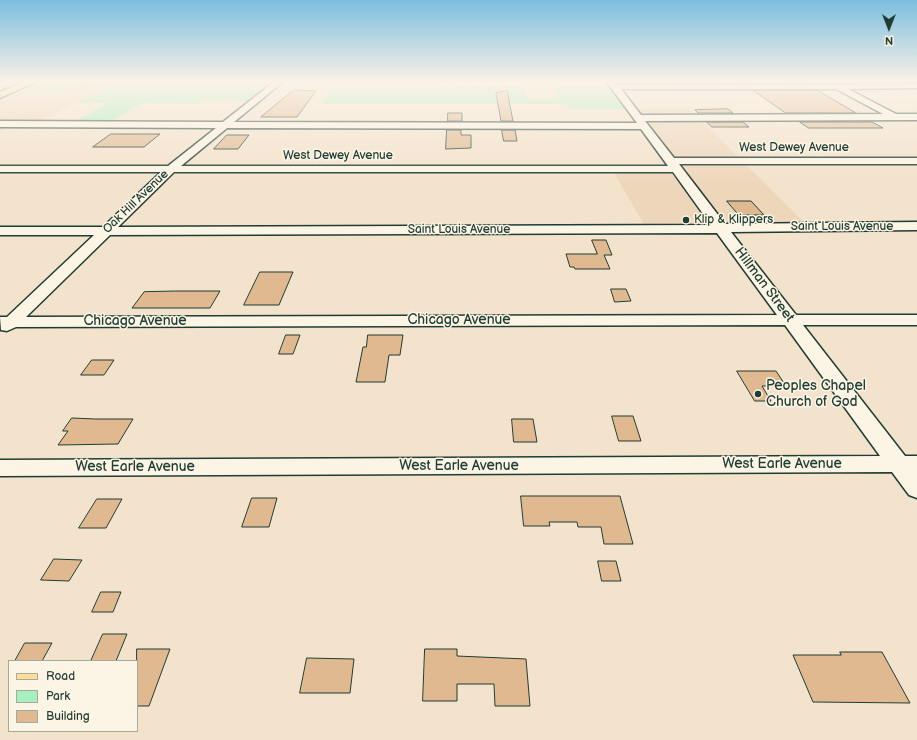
<!DOCTYPE html>
<html>
<head>
<meta charset="utf-8">
<style>
  body { margin:0 }
  #map { position:relative; width:917px; height:740px; overflow:hidden; background:#f4e3cc; font-family:"Balsamiq Sans",sans-serif }
  canvas { display:block }
  .legend { position:absolute; left:8px; top:660px; width:130px; height:72px; box-sizing:border-box; background:#fcf5e5; border:1px solid #a4ab9e; margin:0; padding:5px 7px; list-style:none; font-size:12px; color:#1f3d34 }
  .legend li { display:flex; align-items:center; gap:8px; height:20px }
  .legend b { width:20px; border:1px solid #a4ab9e }
  .north { position:absolute; left:869px; top:8px; width:40px; height:40px; -webkit-text-stroke:3px #fcf5e5; paint-order:stroke; rotate:180deg; font-size:11px; font-weight:700; line-height:16px; text-align:center; color:#1f3d34 }
  .north::after { content:''; display:block; margin:auto; width:14px; height:18px; background:#1f3d34; clip-path:polygon(50% 0,100% 100%,50% 72%,0 100%) }
</style>
</head>
<body>
<div id="map">
<canvas width="917" height="740"></canvas>
<ul class="legend">
<li><b style="height:5px;background:#fedd96"></b>Road</li>
<li><b style="height:11px;background:#a6efbe"></b>Park</li>
<li><b style="height:11px;background:#e0b991"></b>Building</li>
</ul>
<div class="north">N</div>
</div>
<script>
const ctx = document.querySelector('canvas').getContext('2d');
ctx.lineJoin = 'round';
function fillPath(path, color) {
  ctx.fillStyle = color;
  ctx.fill(path, 'evenodd');
}
function stroke(path, color, width, dash) {
  ctx.strokeStyle = color;
  ctx.lineWidth = width;
  ctx.lineCap = dash ? 'butt' : 'round';
  ctx.setLineDash(dash || []);
  ctx.stroke(path);
}
function label(font, color, halo, rows, align = 'center') {
  ctx.font = font + ' "Balsamiq Sans",sans-serif';
  ctx.lineWidth = 3;
  ctx.setLineDash([]);
  ctx.textBaseline = 'middle';
  ctx.strokeStyle = halo;
  ctx.fillStyle = color;
  for (const [text, x, y, turn = 0] of rows) {
    ctx.save();
    ctx.translate(x, y);
    ctx.rotate((+turn || 0) * Math.PI / 180);
    ctx.textAlign = isNaN(turn) ? turn : align;
    if (halo) ctx.strokeText(text, 0, 0);
    ctx.fillText(text, 0, 0);
    ctx.restore();
  }
}
fillPath(new Path2D(`
  M0,81H119L34,124H13L0,131Z
  M689,108L809,227L647,230L612,169H676L631,109Z`), '#eed6ba');
fillPath(new Path2D(`
  M617,81H674L682,83L720,81L723,84H619Z
  M45,83H83L63,93H21Z
  M114,84L276,85L255,101L202,100L198,104L142,103L105,125H69L108,103H76Z
  M523,86L528,99H559L553,86H613L631,109H569L567,104H322L333,87Z`), '#a6efbe');
const building = new Path2D(`
  M294,90L316,91L297,117H261Z
  M753,90H817L856,113H786Z
  M507,91L513,121H501L496,93Z
  M728,109L733,113H698L695,110Z
  M448,113H462V121H448Z
  M707,122H743L749,127H712Z
  M800,122H872L883,128H809Z
  M447,130H461V135H471V148L446,149Z
  M502,130H515L517,141H504Z
  M111,134H160L144,147H93Z
  M227,135H249L238,149H214Z
  M727,201H751L764,215H739Z
  M592,240H606L612,255H604L610,269H575L574,267H570L566,254H597Z
  M260,272H293L279,305H244Z
  M611,289H626L631,301L615,302Z
  M176,291H220L210,308H132L144,292Z
  M286,335H300L293,354H279Z
  M368,335H403L400,355H389L385,382H356L363,347H366Z
  M92,360H114L104,375H81Z
  M737,371H776L786,386H762L771,401H755Z
  M612,416H633L641,441H619Z
  M72,418L95,419H133L118,444L58,445L68,431H63Z
  M512,419H533L537,442H514Z
  M521,496H620L633,544H604L601,527H578L577,522H549L550,526H524Z
  M252,498H277L269,527H242Z
  M97,499H122L106,528H79Z
  M54,559L82,560L69,581L41,580Z
  M598,561H616L621,581H602Z
  M101,592H121L113,612H92Z
  M103,634H127L116,661H91Z
  M25,643H52L42,661H15Z
  M137,649H170L149,706H137Z
  M425,649H457V656L526,659L530,706H495L494,684H457V701H423Z
  M840,652H882L910,703L813,702L793,655H841Z
  M307,658L354,659L350,693H300Z`);
fillPath(building, '#e0b991');
stroke(building, '#1f3d34', 1);
const minor = new Path2D(`
  M78,81H88L82,84Z
  M275,81H284L234,122L637,123L606,81H614L617,85L917,84V88L848,89L896,114H917V120L645,121L674,158H917V164H679L725,224L917,222V230L731,232L796,315H917V325H803L905,456H917V498L909,495L892,472L0,476V460L880,456L785,325L16,327L7,331L1,330L0,317H7L94,235H0V227H103L161,172H0V166H168L216,128L0,127V121L223,122ZM621,89H836L883,114L641,115ZM227,128L641,129L668,166H181ZM174,172H673L711,225L118,227ZM717,233L777,315L26,317L110,235Z`);
const major = new Path2D(`
  M25,81H38L0,98V92Z`);
stroke(minor, '#1f3d34', 3);
stroke(major, '#1f3d34', 3);
fillPath(minor, '#fcf5e5');
fillPath(major, '#fedd96');
const sky = ctx.createLinearGradient(0, 0, 0, 185);
sky.addColorStop(0, '#7dbedf');
sky.addColorStop(0.44, '#faf2e8');
sky.addColorStop(1, '#faf2e800');
ctx.fillStyle = sky;
ctx.fillRect(0, 0, 917, 185);
for (const [x, y, r, color] of [
  [686,220,4,"#1f3d34"],
  [758,394,4,"#1f3d34"]
]) {
  const dot = new Path2D();
  dot.arc(x, y, r, 0, 2 * Math.PI);
  ctx.fillStyle = color;
  ctx.fill(dot);
  stroke(dot, '#fcf5e5', 1.5);
}
label('12px', '#1f3d34', '#fcf5e5', [
  ["West Dewey Avenue",794,148],
  ["West Dewey Avenue",338,156],
  ["Oak Hill Avenue",136,202,-44],
  ["Saint Louis Avenue",842,227],
  ["Saint Louis Avenue",459,230]
]);
label('12px', '#1f3d34', '#fcf5e5', [
  ["Klip & Klippers",694,220]
], 'left');
label('14px', '#1f3d34', '#fcf5e5', [
  ["Hillman Street",764,285,53],
  ["Chicago Avenue",459,320],
  ["Chicago Avenue",135,321],
  ["West Earle Avenue",782,464],
  ["West Earle Avenue",459,466],
  ["West Earle Avenue",135,467]
]);
label('14px', '#1f3d34', '#fcf5e5', [
  ["Peoples Chapel",766,386],
  ["Church of God",766,402]
], 'left');
</script>
</body>
</html>
